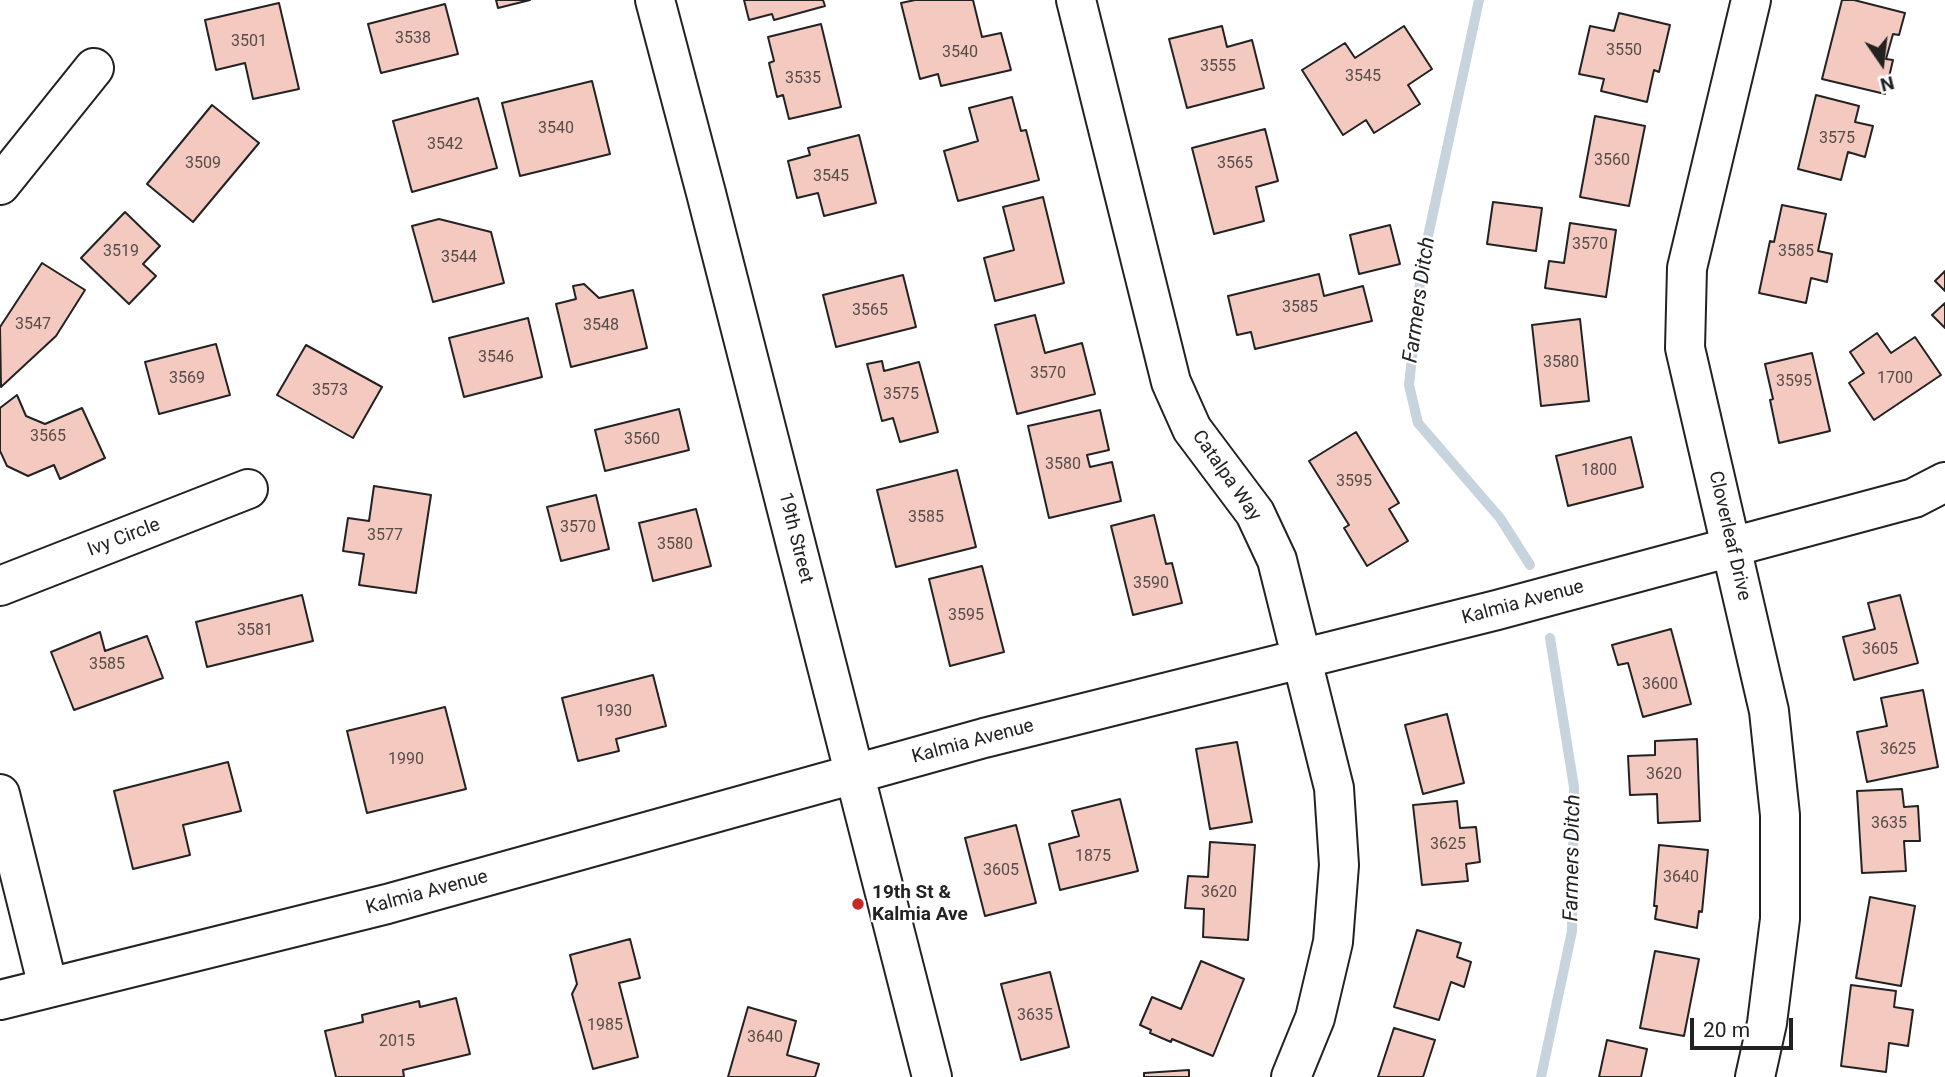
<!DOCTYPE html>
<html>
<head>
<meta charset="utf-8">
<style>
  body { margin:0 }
  #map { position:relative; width:1945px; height:1077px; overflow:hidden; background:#fff; font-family:Roboto,sans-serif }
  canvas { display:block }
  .north { position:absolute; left:1847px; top:28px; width:70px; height:70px; -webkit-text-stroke:5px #fff; paint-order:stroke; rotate:166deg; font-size:19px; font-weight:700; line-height:28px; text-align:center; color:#222 }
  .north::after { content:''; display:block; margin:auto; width:24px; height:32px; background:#222; clip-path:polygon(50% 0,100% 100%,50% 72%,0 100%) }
  .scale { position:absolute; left:1690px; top:1018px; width:103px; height:32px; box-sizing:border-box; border:4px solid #222; border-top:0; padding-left:9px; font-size:21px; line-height:24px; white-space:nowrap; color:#222; -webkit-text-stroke:5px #fff; paint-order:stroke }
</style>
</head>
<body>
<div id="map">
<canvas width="1945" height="1077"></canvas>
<div class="north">N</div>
<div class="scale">20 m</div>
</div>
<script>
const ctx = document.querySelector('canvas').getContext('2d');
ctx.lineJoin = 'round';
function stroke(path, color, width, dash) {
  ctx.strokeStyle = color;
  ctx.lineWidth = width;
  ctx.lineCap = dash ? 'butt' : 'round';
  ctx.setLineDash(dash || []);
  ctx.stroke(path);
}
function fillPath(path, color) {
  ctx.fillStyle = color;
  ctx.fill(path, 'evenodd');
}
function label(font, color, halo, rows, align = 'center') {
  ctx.font = font + ' Roboto,sans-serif';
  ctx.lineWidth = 5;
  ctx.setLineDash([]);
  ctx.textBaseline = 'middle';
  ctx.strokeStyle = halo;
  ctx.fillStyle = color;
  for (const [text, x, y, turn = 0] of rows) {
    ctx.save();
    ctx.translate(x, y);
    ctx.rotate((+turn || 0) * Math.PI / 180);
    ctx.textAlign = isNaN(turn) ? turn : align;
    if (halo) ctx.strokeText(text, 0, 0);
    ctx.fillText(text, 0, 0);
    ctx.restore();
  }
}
stroke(new Path2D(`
  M1479,0L1422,264L1409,385L1418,423L1500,518L1530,565
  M1541,1077L1572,931L1574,787L1550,638`), '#c7d3dd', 10);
const building = new Path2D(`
  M496,0H530L498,8Z
  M744,0H823L825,6L774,20L772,14L749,20Z
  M915,0H973L982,37L1001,33L1011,70L941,86L938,74L920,79L901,3Z
  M1842,0H1854L1905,13L1899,35L1893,34L1886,59L1893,60L1885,94L1822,79Z
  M279,3L299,89L253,99L245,63L216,70L205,20Z
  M445,4L458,54L381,73L368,24Z
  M1619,13L1670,25L1659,72L1654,70L1647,102L1601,91L1604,79L1579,74L1590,26L1614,31Z
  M821,24L841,107L789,119L783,95L777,97L769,63L774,61L768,37Z
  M1222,26L1227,47L1252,40L1264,88L1187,108L1169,39Z
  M1404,26L1432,69L1408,85L1420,104L1374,133L1366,120L1343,135L1302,70L1345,43L1355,58Z
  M592,81L610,154L520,176L502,103Z
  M1816,95L1859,106L1855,122L1873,126L1865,157L1848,152L1841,180L1798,169Z
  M1012,97L1021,131L1026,130L1039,180L958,201L944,151L978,141L969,108Z
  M478,98L497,168L412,192L393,121Z
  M212,105L259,143L193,222L147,184Z
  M1595,116L1645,126L1629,206L1580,197Z
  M1265,129L1278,181L1256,187L1264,221L1214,234L1192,148Z
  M859,135L876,203L824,216L818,193L797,198L788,161L810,155L808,148Z
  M1043,197L1064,283L995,301L984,258L1014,250L1003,207Z
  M1493,202L1542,208L1536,251L1487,244Z
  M1782,205L1826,214L1818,251L1832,254L1827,282L1811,278L1806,303L1759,293L1770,241L1774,242Z
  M125,212L160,246L143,264L156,276L129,304L81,258Z
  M439,219L491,232L504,283L433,302L412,226Z
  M1570,223L1616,230L1606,297L1545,288L1549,261L1564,263Z
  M1390,225L1400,264L1359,274L1350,235Z
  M42,263L85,290L56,336L1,387L0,327Z
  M1945,271V291L1935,281Z
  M1319,274L1324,296L1363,286L1372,321L1255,349L1251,332L1237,335L1228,296Z
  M903,275L916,327L836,347L823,295Z
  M584,284L599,298L633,290L647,348L571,367L556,304L576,299L573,286Z
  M1945,303V328L1932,315Z
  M1035,315L1045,353L1082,343L1095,394L1017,414L995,325Z
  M528,318L542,377L464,397L449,338Z
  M1580,319L1589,401L1541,406L1532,325Z
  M1877,333L1891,353L1915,337L1941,375L1874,420L1849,383L1864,373L1850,352Z
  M216,344L230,395L159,414L145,362Z
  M306,345L382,387L353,438L277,395Z
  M1812,353L1830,431L1779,443L1770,400L1773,399L1765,364Z
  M882,361L884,371L919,362L938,432L900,442L893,418L882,421L867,364Z
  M17,395L26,416L45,424L82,408L105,458L60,479L54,465L28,476L7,466L0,451V408Z
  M679,409L689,450L605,471L595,430Z
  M1100,410L1109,450L1087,455L1090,467L1112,462L1121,501L1049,518L1028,426Z
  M1356,432L1399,503L1389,509L1408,541L1367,566L1344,528L1349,525L1309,461Z
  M1631,437L1643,487L1568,506L1556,456Z
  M957,470L976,547L896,567L877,490Z
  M374,486L431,495L416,593L359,585L364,554L343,551L348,518L369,521Z
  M596,495L609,549L561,561L547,507Z
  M696,509L711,566L653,581L639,523Z
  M1154,515L1166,564L1172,563L1182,603L1133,615L1111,526Z
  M982,566L1004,652L950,666L929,579Z
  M302,595L313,641L207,667L196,622Z
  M1900,595L1918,663L1854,680L1843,637L1875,629L1868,603Z
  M1671,629L1691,704L1643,717L1628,663L1618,665L1612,645Z
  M100,632L105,651L147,636L163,678L74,710L51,652Z
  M653,675L666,726L616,739L619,751L578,761L562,698Z
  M1923,690L1938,767L1867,782L1857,732L1887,726L1881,698Z
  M445,707L466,789L367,813L347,731Z
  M1447,714L1464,783L1423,794L1405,725Z
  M1697,739L1700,821L1658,823L1657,794L1630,795L1628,756L1655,755V741Z
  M1237,742L1252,822L1210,829L1196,749Z
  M228,762L241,811L183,825L190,855L133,869L114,791Z
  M1902,789L1904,807L1918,806L1920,841H1904L1906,871L1862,873L1857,791Z
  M1120,799L1138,871L1060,890L1049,844L1079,836L1072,811Z
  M1457,801L1460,828L1476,827L1480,862L1466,864L1468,881L1422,885L1413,805Z
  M1016,825L1036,903L985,916L965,838Z
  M1210,842L1255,845L1248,940L1203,937L1204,909L1185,908L1188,876L1208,877Z
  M1659,845L1708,850L1702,912L1699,911L1697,928L1655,919L1657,906H1654Z
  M1870,897L1915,906L1901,986L1856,978Z
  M1417,930L1461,943L1457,957L1471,962L1464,987L1451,982L1439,1020L1394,1007Z
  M630,939L640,978L619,983L638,1057L593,1069L572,994L577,984L570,955Z
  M1655,951L1699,959L1684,1036L1640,1028Z
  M1201,961L1244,979L1213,1056L1172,1039L1171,1042L1150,1033L1151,1030L1140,1025L1152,997L1181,1009Z
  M1050,972L1069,1047L1021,1060L1001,984Z
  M1851,985L1896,991L1894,1007L1913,1010L1908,1046L1889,1043L1886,1072L1841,1066Z
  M456,998L470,1054L403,1070L404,1077H336L325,1031L363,1022L362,1015L419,1001L420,1007Z
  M748,1007L796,1021L787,1055L819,1064L815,1077H728Z
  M1394,1028L1435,1040L1423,1077H1378Z
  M1607,1040L1647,1049L1641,1077H1599Z
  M1189,1070V1077H1144V1073Z`);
fillPath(building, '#f3c9c0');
stroke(building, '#222', 2);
const minor = new Path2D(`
  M655,0L706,193L932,1077
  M1076,0L1171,382L1192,429L1255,513L1277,560L1334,788L1339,865L1333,942L1315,1018L1291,1077
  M1751,0L1687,268L1685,348L1769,711L1780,815V919L1767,1023L1755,1077
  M0,185L94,68
  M0,586L248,489
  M0,794L48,987
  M0,1000L387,904L984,738L1497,610L1914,498L1945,482`);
stroke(minor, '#222', 42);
stroke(minor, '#fff', 38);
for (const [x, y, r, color] of [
  [858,904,7,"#c62828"]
]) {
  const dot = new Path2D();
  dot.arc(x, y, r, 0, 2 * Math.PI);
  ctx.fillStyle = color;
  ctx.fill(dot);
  stroke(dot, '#fff', 2.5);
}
label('16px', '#564c4a', null, [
  ["3538",413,39],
  ["3501",249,42],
  ["3550",1624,51],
  ["3540",960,53],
  ["3555",1218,67],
  ["3545",1363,77],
  ["3535",803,79],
  ["3540",556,129],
  ["3575",1837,139],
  ["3542",445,145],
  ["3560",1612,161],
  ["3509",203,164],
  ["3565",1235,164],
  ["3545",831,177],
  ["3570",1590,245],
  ["3519",121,252],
  ["3585",1796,252],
  ["3544",459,258],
  ["3585",1300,308],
  ["3565",870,311],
  ["3547",33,325],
  ["3548",601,326],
  ["3546",496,358],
  ["3580",1561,363],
  ["3570",1048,374],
  ["3569",187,379],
  ["1700",1895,379],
  ["3595",1794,382],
  ["3573",330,391],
  ["3575",901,395],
  ["3565",48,437],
  ["3560",642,440],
  ["3580",1063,465],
  ["1800",1599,471],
  ["3595",1354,482],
  ["3585",926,518],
  ["3570",578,528],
  ["3577",385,536],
  ["3580",675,545],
  ["3590",1151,584],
  ["3595",966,616],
  ["3581",255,631],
  ["3605",1880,650],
  ["3585",107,665],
  ["3600",1660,685],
  ["1930",614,712],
  ["3625",1898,750],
  ["1990",406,760],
  ["3620",1664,775],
  ["3635",1889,824],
  ["3625",1448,845],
  ["1875",1093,857],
  ["3605",1001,871],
  ["3640",1681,878],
  ["3620",1219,893],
  ["3635",1035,1016],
  ["1985",605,1026],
  ["3640",765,1038],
  ["2015",397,1042]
]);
label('19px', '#222', '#fff', [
  ["Catalpa Way",1226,476,55],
  ["Cloverleaf Drive",1729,536,77],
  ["Ivy Circle",124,538,-21],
  ["19th Street",795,538,76],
  ["Kalmia Avenue",1523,603,-15],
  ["Kalmia Avenue",973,742,-15],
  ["Kalmia Avenue",427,893,-15]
]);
label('bold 19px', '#222', '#fff', [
  ["19th St &",872,893],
  ["Kalmia Ave",872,915]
], 'left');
label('italic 21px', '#222', '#fff', [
  ["Farmers Ditch",1420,300,-82],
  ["Farmers Ditch",1573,858,-89]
]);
</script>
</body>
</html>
